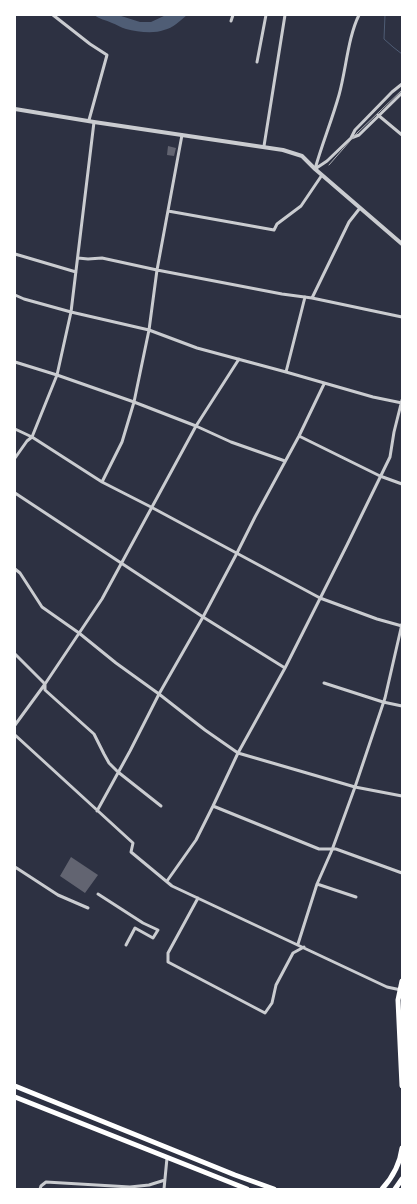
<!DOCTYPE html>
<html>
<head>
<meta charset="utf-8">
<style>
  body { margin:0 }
  #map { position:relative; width:417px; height:1204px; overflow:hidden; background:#2d3142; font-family:"Noto Sans",sans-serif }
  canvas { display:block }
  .frame { position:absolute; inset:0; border:16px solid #fff; pointer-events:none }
</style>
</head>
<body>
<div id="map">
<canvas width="417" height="1204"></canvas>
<div class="frame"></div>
</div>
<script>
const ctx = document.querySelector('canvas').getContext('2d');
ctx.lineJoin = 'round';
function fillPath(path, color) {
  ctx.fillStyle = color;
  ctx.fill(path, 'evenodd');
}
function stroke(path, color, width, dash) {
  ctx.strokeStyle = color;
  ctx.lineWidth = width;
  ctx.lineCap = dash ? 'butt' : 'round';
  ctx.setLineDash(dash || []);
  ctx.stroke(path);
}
fillPath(new Path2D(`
  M94,15H118L140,22H151L166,15H187C180,21 173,28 164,30C154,34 137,32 126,29C121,28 116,24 112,23C106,20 99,19 94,15Z`), '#4f5d75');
stroke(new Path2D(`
  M385,15L384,39L393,47L402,54`), '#4f5d75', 1);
fillPath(new Path2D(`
  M168,146L176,148L174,156L167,155Z
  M71,857L98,875L85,893L60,876Z`), '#626471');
stroke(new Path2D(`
  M53,15L90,44L107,55L89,120
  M231,21L233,15
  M257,62L266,15
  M378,115L402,135
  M351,138L355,130L392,92L402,84
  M264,146L285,15
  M315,169C322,144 332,120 339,95C346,70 348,37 359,15
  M315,169L327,161L351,138L359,135L402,93
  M168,211L274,230L277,224L301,206L322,175
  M15,254L76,272
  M78,258L88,259L102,258L157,270L282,294L312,298L402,317
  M15,295L24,299L71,312L149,330L197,348L286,372L373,397L402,403
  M312,298L349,222L360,208
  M15,362L57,375L134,402L196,426L231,442L285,461
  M286,372L305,297
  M15,429L32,437L102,482L151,507L320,598L377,619L402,626
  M299,436L380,476L402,484
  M15,458L27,441L32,437L57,375L71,312L94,122
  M102,482L122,442L134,402L149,330L157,270L182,135
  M15,493L203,617L285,668
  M15,569L20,573L42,607L79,633L116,663L159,694L205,730L238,753L355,787L402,796
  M15,654L45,684V690L94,734L104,754L109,763L118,772L161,806
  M324,683L383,702L402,706
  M15,725L45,684L102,599L196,426L239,359
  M15,735L133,843L131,852L172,886L387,987L401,990
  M213,806L319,849H336L402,873
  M97,811L130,751L159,694L203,617L237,553L255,517L299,436L324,384
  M15,867L58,895L88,908
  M167,881L196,840L213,806L238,753L285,668L347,545L390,457L394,432L402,400
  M317,884L356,897
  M98,894L143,923L158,930L153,938L135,928L126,945
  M198,898L168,953V962L265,1013L272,1003L276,985L293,953L304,947
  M298,944L317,884L332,850L355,787L385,698L402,624
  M40,1189L41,1186L46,1182L130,1187L149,1185L165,1180
  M164,1189L167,1158`), '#caccd0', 3);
stroke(new Path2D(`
  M15,109L94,122L283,150L302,156L315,169L402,244`), '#caccd0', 4);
stroke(new Path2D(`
  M402,981L398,1000L402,1086
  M15,1086L235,1175L274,1189
  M15,1097L247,1189
  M382,1189C393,1177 400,1164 402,1148
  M395,1189L402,1179`), '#fff', 5);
stroke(new Path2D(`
  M329,165L357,133L402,90`), '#abadb3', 1);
</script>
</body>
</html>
